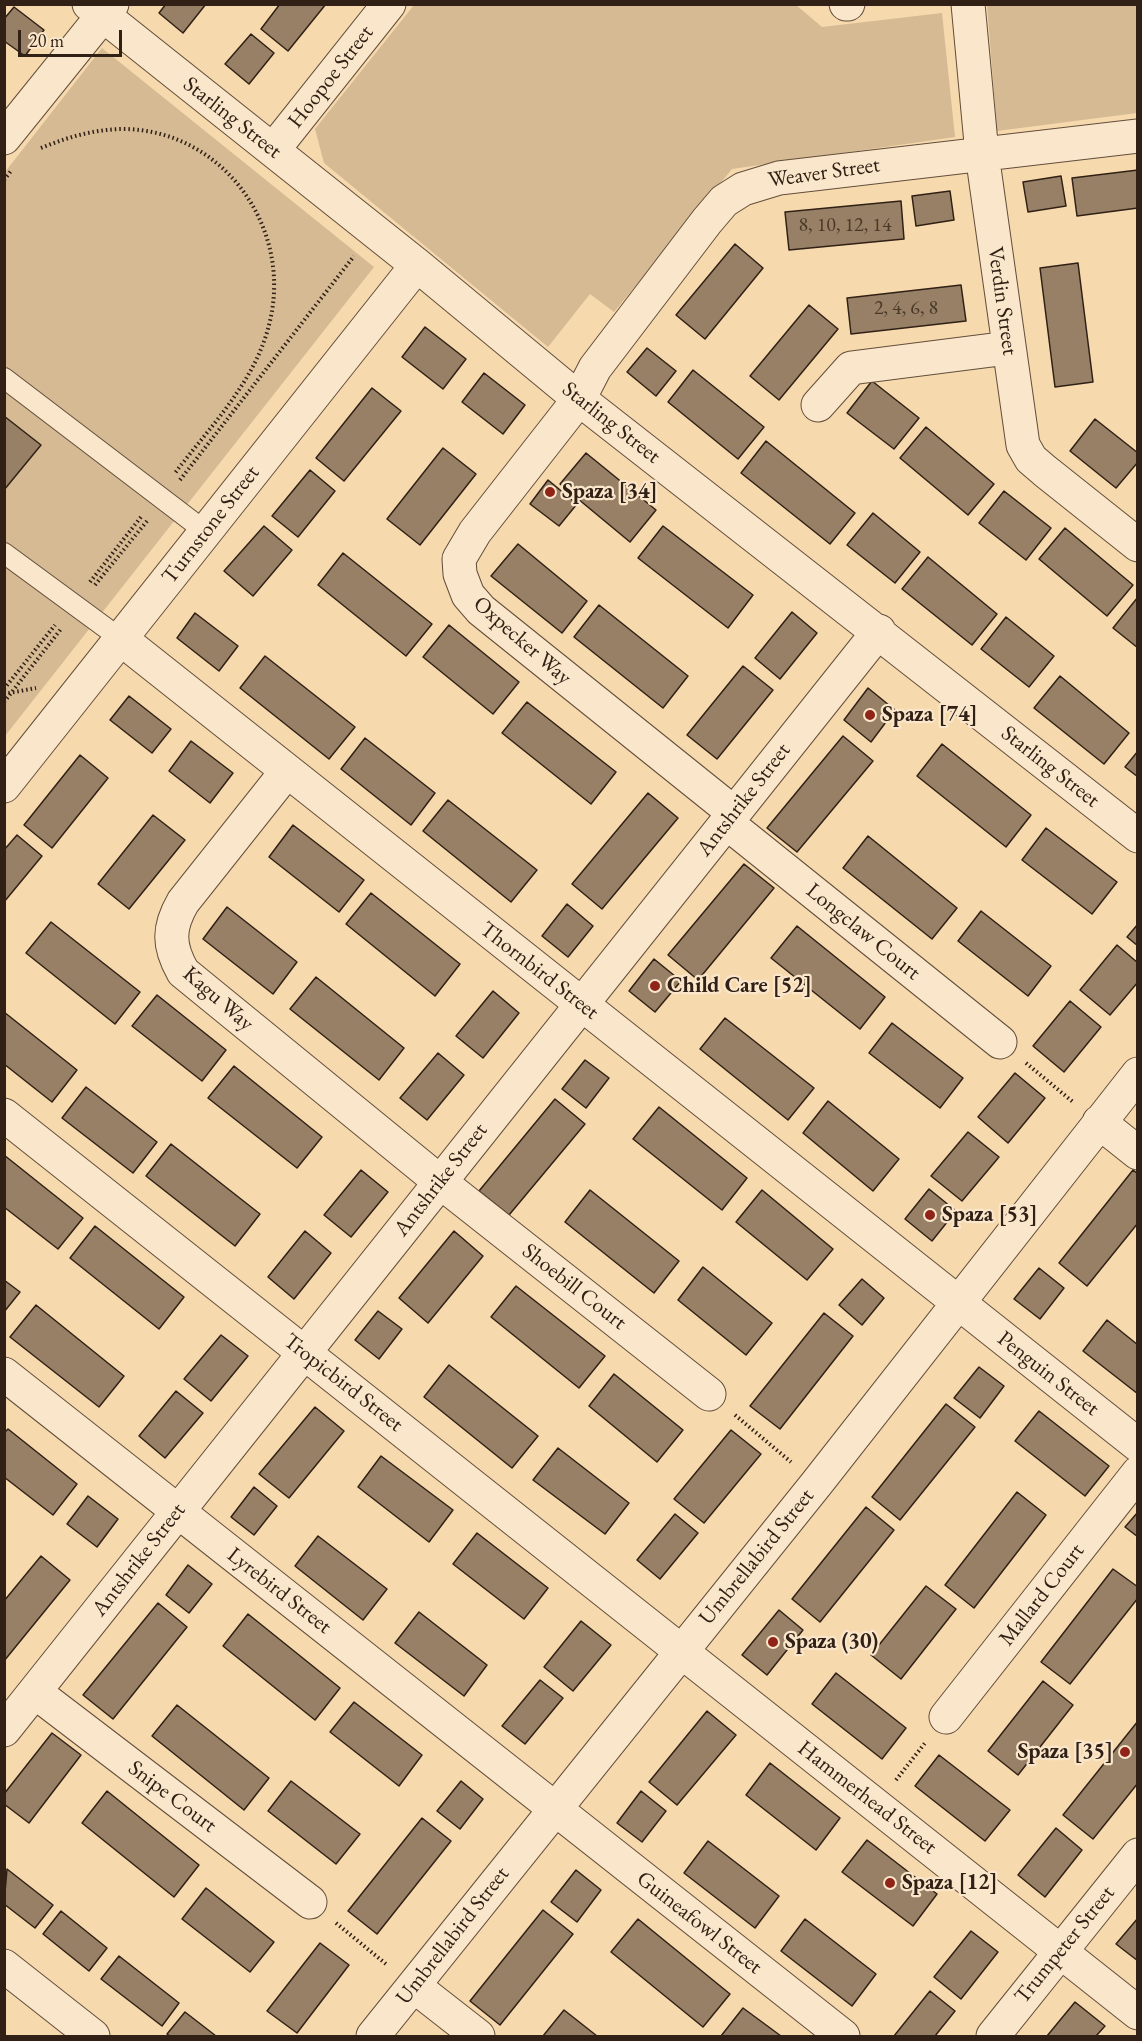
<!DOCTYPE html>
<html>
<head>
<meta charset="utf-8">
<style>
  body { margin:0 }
  #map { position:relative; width:1142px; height:2041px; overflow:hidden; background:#f7d9ae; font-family:"EB Garamond",serif }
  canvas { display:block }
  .frame { position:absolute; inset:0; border:6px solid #302015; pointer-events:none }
  .scale { position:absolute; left:18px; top:30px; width:104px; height:27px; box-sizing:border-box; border:3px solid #302015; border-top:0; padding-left:8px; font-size:18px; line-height:21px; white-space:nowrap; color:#302015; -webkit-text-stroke:4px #fae6ca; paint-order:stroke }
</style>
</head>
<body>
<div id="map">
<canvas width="1142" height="2041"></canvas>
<div class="frame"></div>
<div class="scale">20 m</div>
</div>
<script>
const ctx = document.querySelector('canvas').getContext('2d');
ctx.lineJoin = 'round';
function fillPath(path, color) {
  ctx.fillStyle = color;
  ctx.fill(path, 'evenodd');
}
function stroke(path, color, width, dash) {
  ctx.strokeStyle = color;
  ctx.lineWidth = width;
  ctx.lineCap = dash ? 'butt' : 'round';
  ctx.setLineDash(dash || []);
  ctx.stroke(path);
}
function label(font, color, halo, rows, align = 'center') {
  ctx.font = font + ' "EB Garamond",serif';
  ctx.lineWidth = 4.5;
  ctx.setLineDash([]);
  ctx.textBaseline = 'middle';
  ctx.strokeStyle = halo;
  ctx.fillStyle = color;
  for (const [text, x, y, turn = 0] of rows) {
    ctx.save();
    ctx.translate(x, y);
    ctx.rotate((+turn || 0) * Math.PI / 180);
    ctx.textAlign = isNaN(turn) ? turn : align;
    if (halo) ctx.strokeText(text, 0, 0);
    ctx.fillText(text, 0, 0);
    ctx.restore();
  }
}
fillPath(new Path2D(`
  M795,4L822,27L942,13L955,137L732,169L614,312L590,294L548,347L324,163L315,129L414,5Z
  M987,5H1137V113L997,131Z
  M102,48L374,267L5,736V172Z`), '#d5ba94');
const building = new Path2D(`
  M166,4H206L183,33L159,13Z
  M280,4H326L288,51L261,29Z
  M14,7L44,30L25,56L4,41V19Z
  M251,34L274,53L249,84L225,64Z
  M1138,170V208L1077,216L1072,178Z
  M1061,176L1066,206L1028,212L1023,182Z
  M950,191L954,220L916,226L912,196Z
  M901,201L904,239L789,250L785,212Z
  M735,244L763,268L705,339L676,315Z
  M1078,263L1093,382L1055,387L1040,268Z
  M961,285L966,321L851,334L847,298Z
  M809,305L838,329L779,400L750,376Z
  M425,327L466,359L443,389L402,357Z
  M647,348L676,371L656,396L627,372Z
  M693,370L764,427L738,459L668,402Z
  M484,373L525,405L503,434L462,402Z
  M872,381L919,418L894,449L847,413Z
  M372,388L401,411L344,481L316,458Z
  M4,416L41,445L4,490Z
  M1095,419L1138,453V462L1116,488L1070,451Z
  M926,427L994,484L968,515L900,458Z
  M766,441L855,513L830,544L741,473Z
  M443,448L476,474L420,545L387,519Z
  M586,453L656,510L630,542L560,484Z
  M310,470L335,491L298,537L272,516Z
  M548,480L577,504L559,526L530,504Z
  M1004,491L1051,528L1026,560L979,523Z
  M873,513L920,552L895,583L847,545Z
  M264,526L292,550L253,596L224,571Z
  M663,526L753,595L728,628L638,558Z
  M1065,528L1133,585L1107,616L1039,559Z
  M518,544L587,601L562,633L491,576Z
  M343,553L432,624L406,656L318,585Z
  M928,557L997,614L972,645L902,589Z
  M1138,597V648L1113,628Z
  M599,605L688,676L663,708L574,637Z
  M792,612L817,633L780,679L755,658Z
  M195,613L238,646L219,671L177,638Z
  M1006,617L1054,656L1029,687L981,649Z
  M449,625L519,682L493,714L423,657Z
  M265,656L355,727L329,759L240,688Z
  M743,666L773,690L717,759L687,735Z
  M1060,676L1129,733L1104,764L1034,708Z
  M868,688L895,710L871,742L844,720Z
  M129,696L171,729L152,753L110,720Z
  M527,702L616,772L591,804L502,733Z
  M843,736L873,761L797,852L767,828Z
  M365,738L435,793L411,825L341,769Z
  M191,741L233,773L210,803L169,771Z
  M942,744L1031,815L1006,847L917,776Z
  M1138,751V777L1125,767Z
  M80,755L108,778L52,848L24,825Z
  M648,793L678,818L602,909L572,884Z
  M448,800L537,870L511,902L423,831Z
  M153,815L185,840L129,909L98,884Z
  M293,825L364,880L339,912L269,857Z
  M1046,828L1117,882L1092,914L1022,860Z
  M17,835L42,856L4,902V850Z
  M868,836L957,908L932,939L843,868Z
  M744,864L774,888L698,980L668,955Z
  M371,893L460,964L435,996L346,924Z
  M567,904L593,926L568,957L542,936Z
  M227,907L297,962L273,994L203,939Z
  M981,911L1051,966L1028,996L958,941Z
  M51,922L140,992L115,1024L26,953Z
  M1138,924V946L1127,937Z
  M797,926L885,997L860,1029L771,958Z
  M1117,945L1138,963V982L1110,1015L1080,990Z
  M654,959L681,981L655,1012L629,991Z
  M316,977L404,1048L379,1080L290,1009Z
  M493,991L519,1013L483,1058L456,1036Z
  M157,995L226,1050L202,1081L132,1026Z
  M1070,1001L1101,1027L1064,1072L1033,1046Z
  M4,1012L77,1070L52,1102L4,1064Z
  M725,1018L814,1088L788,1120L700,1049Z
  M892,1023L963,1078L940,1108L869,1053Z
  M438,1053L464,1075L427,1120L400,1098Z
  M585,1060L609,1078L586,1108L562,1089Z
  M234,1066L322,1137L297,1168L208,1098Z
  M1015,1073L1045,1098L1008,1143L978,1117Z
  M86,1087L157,1142L133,1173L62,1118Z
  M555,1099L585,1124L509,1215L479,1191Z
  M828,1101L899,1159L873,1191L803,1133Z
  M659,1107L747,1178L722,1210L633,1139Z
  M968,1132L999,1157L962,1201L931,1176Z
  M171,1144L260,1214L235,1246L146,1176Z
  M4,1155L83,1218L58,1249L4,1207Z
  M361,1170L388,1192L351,1237L324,1215Z
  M1133,1170L1138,1174V1223L1087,1286L1059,1263Z
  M929,1189L956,1211L932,1241L905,1219Z
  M590,1190L679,1261L654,1293L565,1222Z
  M762,1190L833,1249L807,1280L736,1222Z
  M95,1226L184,1297L159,1329L70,1258Z
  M305,1231L331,1253L294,1299L268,1277Z
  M454,1231L483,1256L428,1323L399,1298Z
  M703,1267L772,1323L746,1355L678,1300Z
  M1039,1268L1064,1288L1040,1319L1014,1299Z
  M862,1279L884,1298L862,1325L839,1305Z
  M4,1280L20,1292L4,1312Z
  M516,1286L605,1356L579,1388L491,1317Z
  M36,1305L124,1376L99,1407L10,1337Z
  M378,1311L402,1329L379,1359L355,1340Z
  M824,1313L853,1336L780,1429L750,1406Z
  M1107,1320L1138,1345V1394L1083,1351Z
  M221,1335L248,1356L211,1401L184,1379Z
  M449,1365L538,1436L512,1468L424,1397Z
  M979,1367L1004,1386L980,1418L954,1398Z
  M614,1374L683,1430L657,1462L589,1406Z
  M176,1391L203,1413L165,1458L139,1436Z
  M946,1404L975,1427L900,1520L872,1497Z
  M315,1407L344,1431L289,1498L259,1474Z
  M1039,1411L1109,1466L1085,1496L1015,1441Z
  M8,1429L77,1484L53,1515L4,1477V1433Z
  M731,1430L761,1454L704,1523L674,1499Z
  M558,1448L629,1503L605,1534L533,1480Z
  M381,1456L453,1510L429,1542L358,1487Z
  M254,1487L277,1506L254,1535L231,1517Z
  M1017,1492L1046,1515L974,1608L945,1585Z
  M88,1496L118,1519L97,1547L67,1524Z
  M866,1507L894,1530L820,1622L792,1599Z
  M1138,1512V1537L1125,1527Z
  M675,1514L698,1533L660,1579L637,1560Z
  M477,1533L548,1588L524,1619L453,1564Z
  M318,1536L387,1589L363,1620L295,1566Z
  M41,1556L70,1580L4,1661V1601Z
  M188,1565L212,1584L189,1613L166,1595Z
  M1113,1569L1138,1587V1598L1070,1684L1041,1662Z
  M926,1586L956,1609L901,1679L871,1655Z
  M158,1603L187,1627L113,1719L83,1695Z
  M779,1610L803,1630L767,1675L742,1655Z
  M419,1612L487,1665L464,1696L395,1643Z
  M248,1614L340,1688L315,1720L223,1646Z
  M581,1621L611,1645L573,1691L544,1667Z
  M836,1673L906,1728L882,1759L812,1704Z
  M540,1680L563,1698L525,1744L502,1726Z
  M1043,1681L1073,1705L1018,1775L988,1751Z
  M354,1702L422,1755L399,1786L330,1732Z
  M177,1705L269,1778L244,1810L152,1736Z
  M707,1711L736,1735L677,1805L649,1782Z
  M1138,1721V1783L1093,1839L1063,1815Z
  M52,1733L81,1755L29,1823L4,1804V1794Z
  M939,1755L1010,1810L985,1841L915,1786Z
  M770,1763L840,1818L816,1850L746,1795Z
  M291,1781L360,1834L336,1864L268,1811Z
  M461,1781L483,1799L460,1829L437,1811Z
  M107,1791L199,1865L174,1897L82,1823Z
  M641,1791L666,1811L642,1842L617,1823Z
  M422,1818L451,1841L377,1934L348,1911Z
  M1056,1828L1082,1850L1045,1897L1018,1875Z
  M867,1840L937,1894L913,1926L842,1872Z
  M708,1841L779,1896L755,1928L684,1873Z
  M7,1869L53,1905L35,1928L4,1904Z
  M576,1870L601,1890L577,1922L551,1902Z
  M206,1888L274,1942L250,1972L182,1919Z
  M543,1910L573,1934L500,2025L470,2001Z
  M61,1911L107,1948L89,1971L43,1934Z
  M1138,1918V1961L1116,1944Z
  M638,1919L730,1994L703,2027L611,1952Z
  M805,1919L876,1974L852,2006L781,1951Z
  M971,1931L998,1952L961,1999L934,1977Z
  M320,1943L349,1965L297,2033L267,2011Z
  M119,1956L179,2003L162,2026L101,1979Z
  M930,1991L955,2011L935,2036H894Z
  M1075,2002L1105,2026L1096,2036H1047Z
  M743,2008L781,2036H721Z
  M564,2010L597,2036H543Z
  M185,2012L216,2036H170L167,2034Z`);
fillPath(building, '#978065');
stroke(building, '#302015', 1.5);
const service = new Path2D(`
  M4,378L206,532
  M4,553L121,639`);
const minor = new Path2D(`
  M89,4L417,265L579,399L1138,836
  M846,4H848
  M968,4L982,154L1023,445L1031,459L1045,471L1138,545
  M4,138L112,4
  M273,150L389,4
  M818,405L851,368L1008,348
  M121,639L1138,1445
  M287,771L183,902C168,928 168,945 183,972L439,1181L709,1394
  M4,786L417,265
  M734,813L481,610L468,595L460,574L459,559L475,532L579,399L595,368L707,221L724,201L743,189L779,178L1138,136
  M727,823L1000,1042
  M4,1115L1138,2013
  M1099,1122L1138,1153
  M4,1374L843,2036
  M35,1692L310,1902
  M946,1717L1138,1473
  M4,1730L879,631
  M4,1966L93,2036
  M414,1986L478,2036
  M373,2036L817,1483L1138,1074
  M993,2036L1138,1855`);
stroke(service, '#624e3b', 22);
stroke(minor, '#624e3b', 35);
stroke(new Path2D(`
  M41,148C68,137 95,129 125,129C225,131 294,230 269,325C255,382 209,428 175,473
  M4,180L11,171
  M180,480L354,256
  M90,582L141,517
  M95,585L147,521
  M4,689L55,625
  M4,694L36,688
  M4,702L61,629
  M1026,1063L1073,1102
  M735,1415L791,1462
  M896,1780L925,1743
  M336,1923L386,1964`), '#302015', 4, [1.5, 3]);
stroke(service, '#fae6ca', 20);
stroke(minor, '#fae6ca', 33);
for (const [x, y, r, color] of [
  [550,492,6,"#8f2418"],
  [870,715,6,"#8f2418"],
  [655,986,6,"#8f2418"],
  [930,1215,6,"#8f2418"],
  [773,1642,6,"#8f2418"],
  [1125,1752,6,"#8f2418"],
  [890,1883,6,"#8f2418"]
]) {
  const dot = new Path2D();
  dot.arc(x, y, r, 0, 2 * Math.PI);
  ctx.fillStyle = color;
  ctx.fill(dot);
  stroke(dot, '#fae6ca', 2);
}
label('20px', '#4a3829', null, [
  ["8, 10, 12, 14",845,226],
  ["2, 4, 6, 8",906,309]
]);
label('22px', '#302015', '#fae6ca', [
  ["Hoopoe Street",331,77,-52],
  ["Starling Street",232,118,38],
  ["Weaver Street",824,173,-8],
  ["Verdin Street",1002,301,82],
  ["Starling Street",611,423,38],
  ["Turnstone Street",211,525,-52],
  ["Oxpecker Way",522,641,41],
  ["Starling Street",1050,767,38],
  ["Antshrike Street",744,800,-52],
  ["Longclaw Court",863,932,39],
  ["Thornbird Street",539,971,38],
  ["Kagu Way",218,999,41],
  ["Antshrike Street",441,1180,-52],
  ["Shoebill Court",574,1287,38],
  ["Penguin Street",1048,1374,38],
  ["Tropicbird Street",343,1383,38],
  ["Umbrellabird Street",757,1557,-51],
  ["Antshrike Street",139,1560,-52],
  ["Lyrebird Street",279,1591,38],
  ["Mallard Court",1042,1595,-52],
  ["Snipe Court",172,1797,37],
  ["Hammerhead Street",867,1798,38],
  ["Guineafowl Street",699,1923,38],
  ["Umbrellabird Street",453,1936,-52],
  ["Trumpeter Street",1065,1945,-51]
]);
label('bold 22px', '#302015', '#fae6ca', [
  ["Spaza [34]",562,492],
  ["Spaza [74]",882,715],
  ["Child Care [52]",667,986],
  ["Spaza [53]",942,1215],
  ["Spaza (30)",785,1642],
  ["Spaza [35]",1113,1752,"right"],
  ["Spaza [12]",902,1883]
], 'left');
</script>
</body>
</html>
